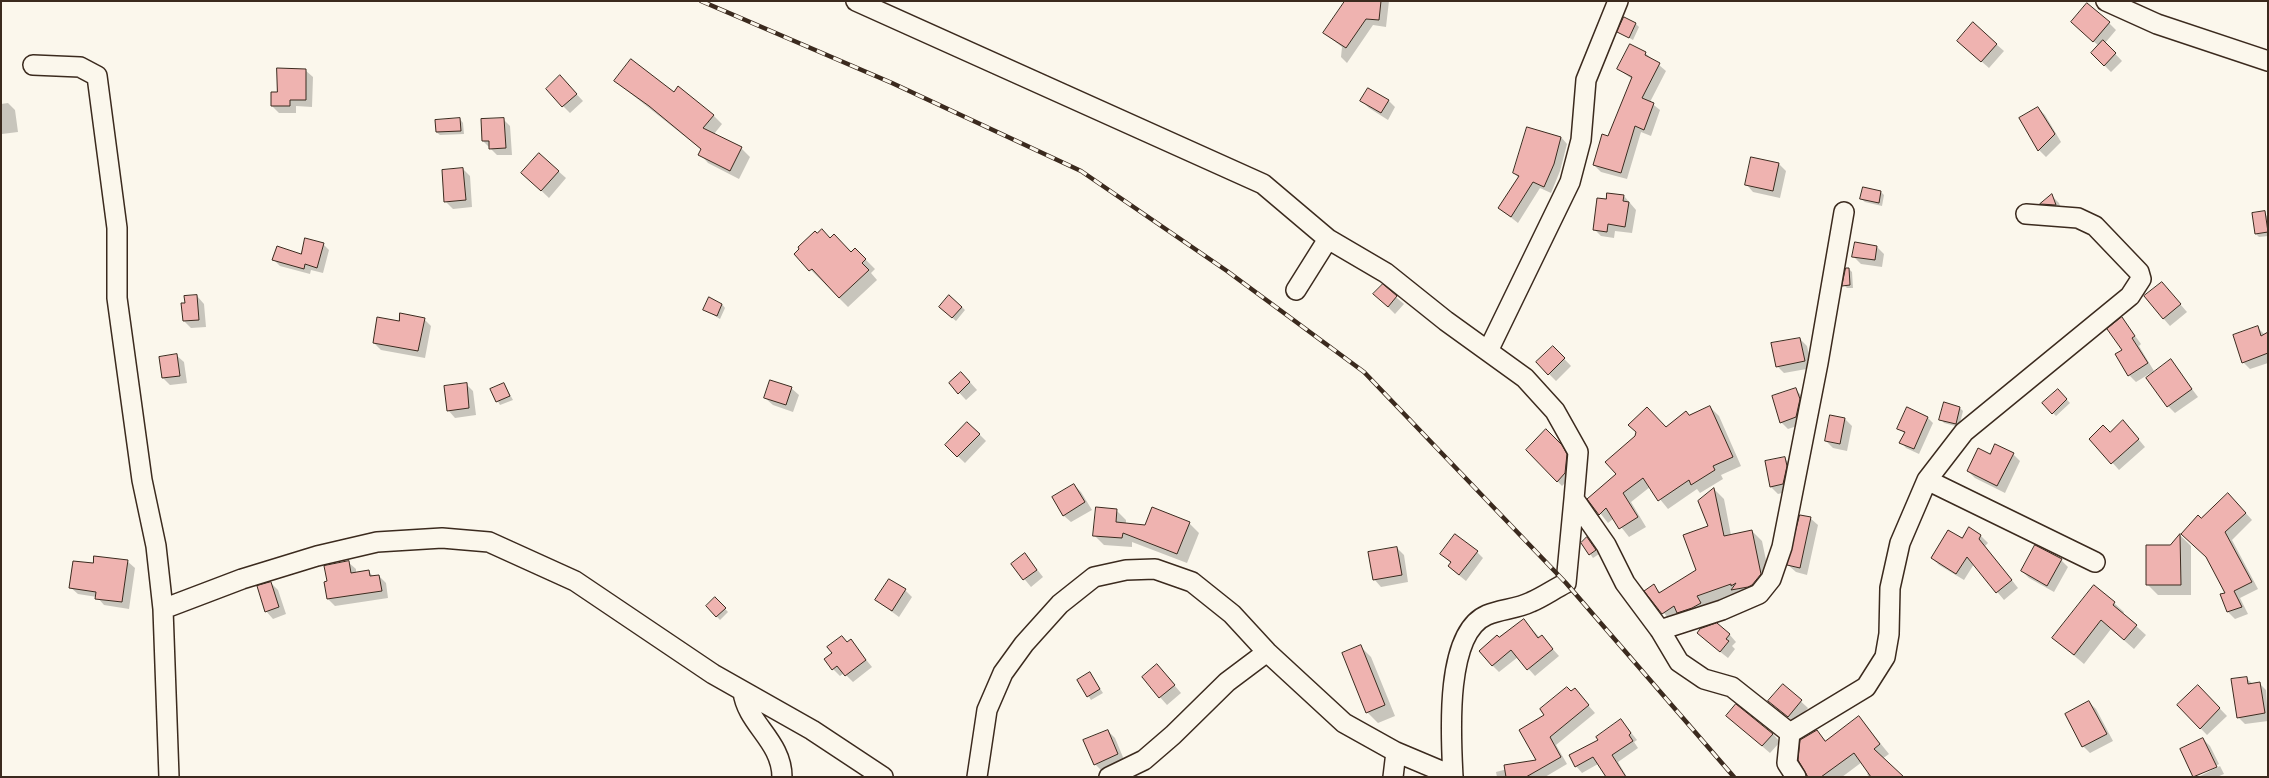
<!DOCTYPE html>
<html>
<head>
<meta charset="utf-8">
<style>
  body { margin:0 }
  #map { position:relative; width:2269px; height:778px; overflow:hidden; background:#fbf7ec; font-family:Mynerve,sans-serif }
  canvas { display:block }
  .frame { position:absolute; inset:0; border:2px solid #3b2a1e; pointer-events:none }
</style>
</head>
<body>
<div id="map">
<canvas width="2269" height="778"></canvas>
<div class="frame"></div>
</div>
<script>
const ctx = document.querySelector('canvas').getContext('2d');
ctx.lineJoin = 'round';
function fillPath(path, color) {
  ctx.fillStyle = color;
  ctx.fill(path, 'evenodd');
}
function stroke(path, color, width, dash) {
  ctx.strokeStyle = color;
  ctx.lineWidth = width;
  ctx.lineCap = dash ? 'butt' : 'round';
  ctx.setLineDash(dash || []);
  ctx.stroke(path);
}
fillPath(new Path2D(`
  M1347,1H1389L1386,27L1373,25L1347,63L1341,57L1342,47L1324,33Z
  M2109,23L2116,30L2105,43L2122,61L2111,72L2099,60V46L2079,29Z
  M1636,24L1639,27L1633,40L1619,32Z
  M1996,44L2004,51L1989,68L1966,48Z
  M1645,53L1666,71L1650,102L1660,110L1651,136L1641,132L1627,179L1601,172L1594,165L1609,137L1632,79L1618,69Z
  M305,70L313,77L312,107L296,106V113H279L272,106L278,93Z
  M615,81L674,93L713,115L722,124L714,134L741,148L750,157L739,179L708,163L700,154L702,150Z
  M567,84L583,101L570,113L563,106Z
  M1388,100L1395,107L1388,120L1369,108L1362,101Z
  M8,103L15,110L18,132L2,134L1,104Z
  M2038,108L2045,115L2061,142L2046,157L2039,150L2020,118Z
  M460,119L463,123L464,134L440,135L436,132V121Z
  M503,119L510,126L512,155H497L483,141L482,120Z
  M1561,137L1567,144L1560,171L1551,193L1540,188L1518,223L1499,208L1519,178L1514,173Z
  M539,154L566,178L549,198L530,180Z
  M1779,164L1786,171L1780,198L1753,192L1746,184Z
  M463,169L470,176L472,207L453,209L445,201Z
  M1881,192L1884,195L1882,206L1865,202L1861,199Z
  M1624,196L1636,210L1632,233L1615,231L1614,238L1601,236L1594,229L1607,200Z
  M2052,196L2059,203L2062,212L2049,211L2042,204Z
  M2264,212L2268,218V236L2259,237L2256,234Z
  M831,239L851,253L864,258L875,269L871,273L877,280L848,307L795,254Z
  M323,244L329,250L323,273L311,270L310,274L280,266L274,260L302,255Z
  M1877,247L1884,254L1882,267L1861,264L1854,257Z
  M1849,269L1852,272L1853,288H1847L1844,285Z
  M2162,283L2187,312L2170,326L2163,318Z
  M1383,286L1404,304L1395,314L1382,301Z
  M197,296L204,304L206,327L191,328L184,321L186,304Z
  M722,304L725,308L720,319L704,309Z
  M940,307H962L965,310L956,321Z
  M2122,318L2141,344L2139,346L2154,371L2136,382L2129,375L2123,350Z
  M424,319L431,326L425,358L381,350L374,343L400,322Z
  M2257,327L2265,335L2268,333V363L2250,369L2243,362Z
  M1800,339L1807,346L1812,368L1784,373L1777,366Z
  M1553,347L1571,366L1556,381L1537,362Z
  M176,355L184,362L187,383L170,385L163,378L160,358Z
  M2171,361L2198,397L2175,413L2168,406Z
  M968,380L977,390L966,400L950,383Z
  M466,384L473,391L476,415L455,418L448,410Z
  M504,384L513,400L500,405L491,389Z
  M791,388L799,395L793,412L773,405L765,398Z
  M1796,390L1803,397V424L1788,429L1781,422Z
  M2058,390L2070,403L2056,416L2044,404Z
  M1710,407L1719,416L1741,466L1721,475L1723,479L1700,493L1697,489L1668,509L1650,487L1631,502L1646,527L1629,537L1614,518L1608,523L1589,499L1666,428Z
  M1960,408L1963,411L1959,427L1944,423L1941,419Z
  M1908,409L1928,418L1933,423L1919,454L1906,448L1901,442L1905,434L1899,428Z
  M1831,416L1845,419L1852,426L1847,451L1833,448L1826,441Z
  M968,423L986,441L965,463L946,445Z
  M2130,429L2145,447L2119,470L2091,439Z
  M1546,430L1567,452L1572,461L1570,478L1562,486L1527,450Z
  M2013,454L2020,461L2005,493L1975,478L1968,471L1991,455Z
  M1784,458L1791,465L1790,491L1778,494L1771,487L1766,462Z
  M1074,485L1081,492L1092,510L1071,522L1063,515Z
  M1714,489L1724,499L1731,535L1752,531L1762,541L1771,584L1673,624L1646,591L1654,586L1661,593L1697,570L1710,526Z
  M2235,501L2252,520L2232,540L2258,589L2240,598L2248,614L2235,619L2228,612L2222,594H2226L2207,557L2201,520Z
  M1116,510L1126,520V524L1146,526L1189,523L1199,533L1187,563L1132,542V547L1104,545L1094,535Z
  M1810,518L1818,525L1807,575L1796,572L1788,565Z
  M1980,535L1988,543L1985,546L2018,588L2004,600L1974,564L1964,580L1939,565L1932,558L1962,539Z
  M2180,535L2191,546V595H2158L2147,584L2170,546Z
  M1587,538L1599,554L1593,558L1582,542Z
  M1397,548L1404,555L1408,582L1381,587L1374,579Z
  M1477,552L1483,558L1466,581L1455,572L1451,563L1441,554Z
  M1025,554L1043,577L1031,587L1012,564Z
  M2061,560L2068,567L2054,592L2029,578L2022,571Z
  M127,561L135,568L129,609L104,605L97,597L78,594L70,587L94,564Z
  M348,562L356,569V573L368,571L374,577L379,576L386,583L388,598L335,606L328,599Z
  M271,583L278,590L286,614L273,619L266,611Z
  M905,590L912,597L899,617L876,600Z
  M715,598L728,612L720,620L707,606Z
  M2114,603L2124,612L2123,614L2146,635L2134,649L2111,629L2084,664L2053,638Z
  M1524,620L1540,638L1542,637L1559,656L1535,676L1518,657L1499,672L1492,665L1499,638Z
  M1729,634L1736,642L1732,646L1735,649L1728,658L1705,640Z
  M851,641L872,667L853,682L844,673L840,676L833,669Z
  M1361,647L1371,657L1395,716L1378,723L1367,712Z
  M1164,673L1181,693L1167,705L1143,678Z
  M1090,674L1103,693L1091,700L1078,680Z
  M2246,678L2253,684L2259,683L2266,690L2268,721L2245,724L2238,717Z
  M1783,685L1808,708L1795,723L1769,701Z
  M2198,686L2227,716L2207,735L2178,705Z
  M1575,690L1595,713L1556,745L1567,764L1545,777H1497L1496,772L1538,761L1545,716Z
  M2089,702L2096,709L2113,741L2090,753L2083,746Z
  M1859,717L1889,754L1882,759L1902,777H1869L1867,774L1869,772L1862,762L1842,777H1810L1816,731L1827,742Z
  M1621,720L1637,740L1634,742L1638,748L1618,762L1627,777H1607L1598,764L1582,773L1576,766Z
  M1735,723L1773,734L1780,742L1770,753Z
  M1108,731L1115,738L1125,762L1102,771L1095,764Z
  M2203,739L2210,746L2219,764L2194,777L2181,749Z
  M2220,766L2224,774L2217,777H2198Z`), '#0003');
const building = new Path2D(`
  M1345,1H1381L1379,20L1366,19L1346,48L1323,33Z
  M2087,3L2110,22L2093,42L2071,22Z
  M1624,17L1636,23L1629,38L1617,32Z
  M1973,22L1997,44L1981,62L1957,41Z
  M2103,40L2116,53L2104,66L2091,53Z
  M1630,44L1646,52L1645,55L1660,63L1642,98L1654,103L1644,130L1635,126L1621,173L1593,165L1602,134L1608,136L1632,77L1617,69Z
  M631,59L674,92L678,86L714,115L703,128L742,147L730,171L698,155L701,149L649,106L614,81Z
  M277,68L306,69V100H290V106H271V92H277Z
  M560,75L577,94L562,107L546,89Z
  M1368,88L1389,100L1381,113L1360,101Z
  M2038,107L2055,134L2038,151L2019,118Z
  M460,118L461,131L436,132L435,120Z
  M504,118L506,148L489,149V141H482L481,119Z
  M1527,127L1561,137L1554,164L1544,187L1533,182L1511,217L1498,208L1519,176L1513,173Z
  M539,153L559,171L541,191L521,173Z
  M1751,157L1779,163L1773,191L1745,185Z
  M463,168L466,200L444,202L442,170Z
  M1863,187L1881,191L1879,203L1860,199Z
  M1607,193L1624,195L1623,201L1629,202L1625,227L1608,224L1607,232L1593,230L1597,198L1606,199Z
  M2052,194L2056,205L2040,204Z
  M2265,211L2268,232L2255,234L2252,213Z
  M822,229L830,238L834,234L851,252L855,248L866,259L862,263L869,270L839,298L812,269L809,271L794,254L799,249L798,247L815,231L817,233Z
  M305,238L324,243L317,268L305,264L304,269L272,260L277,246L301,254Z
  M1855,242L1877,246L1875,260L1852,257Z
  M1846,268H1849L1850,285L1842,286Z
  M2162,282L2181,304L2163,319L2144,296Z
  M1383,284L1397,296L1388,307L1373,294Z
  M197,295L199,320L183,321L181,303H185L184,296Z
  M949,295L962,307L952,318L939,307Z
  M709,297L722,304L717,316L703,310Z
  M400,313L425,318L418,351L373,343L377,317L399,321Z
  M2122,317L2135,336L2132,338L2148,363L2128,376L2115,354L2122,350L2107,329Z
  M2258,326L2261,336L2268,332V353L2242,363L2233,335Z
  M1800,338L1805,361L1776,367L1771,343Z
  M1553,346L1565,358L1548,375L1536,362Z
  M177,354L180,376L162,378L159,357Z
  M2171,359L2192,389L2167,407L2146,378Z
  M961,372L970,382L958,394L949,383Z
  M770,380L792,387L786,405L764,398Z
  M467,383L469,408L447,411L444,386Z
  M504,383L510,396L496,402L490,389Z
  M1796,388L1800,399L1796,417L1780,423L1772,396Z
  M2058,389L2067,399L2052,414L2042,403Z
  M1944,402L1960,407L1956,424L1939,420Z
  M1710,406L1733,457L1713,466L1715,470L1691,485L1689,480L1658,501L1643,478L1623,493L1638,517L1619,529L1606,508L1599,515L1587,499L1616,474L1605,462L1635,436L1636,432L1628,425L1647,407L1666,427L1686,411L1689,415Z
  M1907,407L1928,417L1914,449L1899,443L1905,432L1897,429Z
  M1830,415L1845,418L1840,444L1825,441Z
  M2123,420L2139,439L2111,464L2089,439L2103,425L2110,432Z
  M967,422L980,434L957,457L945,445Z
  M1546,429L1562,445L1567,454L1565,473L1557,482L1526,450Z
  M1995,444L2014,453L1997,486L1967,471L1978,448L1990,454Z
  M1785,457L1787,466L1783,484L1770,487L1765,461Z
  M1074,484L1085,502L1063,516L1052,497Z
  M1714,488L1724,536L1752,530L1761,574L1752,585L1748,587L1731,590L1736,583L1731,586V584L1697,596L1701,603L1692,608L1677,613L1674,606L1662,614L1644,591L1654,584L1659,593L1696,570L1683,535L1708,526L1698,501Z
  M2228,493L2246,513L2225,532L2252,582L2234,591L2242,607L2227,612L2220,594L2225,593L2206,557L2181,534L2198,515L2201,518Z
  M1096,507L1117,509L1116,522L1145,525L1152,507L1190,522L1177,554L1123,533L1122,538L1093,536Z
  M1800,515L1811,517L1800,568L1787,565Z
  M1969,527L1981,535L1979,539L2012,580L1996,593L1967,557L1956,574L1931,558L1948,530L1962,538Z
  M1455,534L1478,551L1459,575L1448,566L1451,562L1440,554Z
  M2180,534L2181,585H2146V545H2170Z
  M1587,537L1596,550L1589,555L1581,543Z
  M2035,545L2062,559L2047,586L2021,571Z
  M1397,547L1402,575L1373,580L1368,552Z
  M1025,553L1037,570L1023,580L1011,564Z
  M94,556L128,560L122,602L95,599L96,592L69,588L73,561L93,563Z
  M349,561L351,573L369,570L370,576L379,575L382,591L327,599L324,582L327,581L324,566Z
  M889,579L906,589L892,611L875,600Z
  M271,582L279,607L265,612L257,586Z
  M2094,585L2115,602L2113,605L2137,625L2124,640L2101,620L2074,655L2052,638Z
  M715,597L726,608L716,617L706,606Z
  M1524,619L1538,638L1542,635L1553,649L1527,670L1511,650L1492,666L1479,651L1497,635L1499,637Z
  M1717,623L1730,634L1726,639L1729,641L1720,652L1697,633L1700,629Z
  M842,636L847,642L851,639L866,660L845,676L837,666L832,670L824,659L832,653L827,647Z
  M1361,645L1385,705L1366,713L1342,653Z
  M1157,664L1175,685L1159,698L1142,677Z
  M1090,672L1100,689L1087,697L1077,680Z
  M2247,677L2248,684L2260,682L2265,713L2237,718L2231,679Z
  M1783,684L1802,700L1788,717L1768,701Z
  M2198,685L2220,708L2200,729L2177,705Z
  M1567,687L1571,691L1575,688L1589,705L1550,737L1561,757L1526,777H1506L1504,765L1536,760L1519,730L1544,715L1540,709Z
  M2089,701L2107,734L2082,747L2065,714Z
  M1736,704L1773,734L1762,746L1726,716Z
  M1859,716L1880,744L1874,749L1904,777H1871L1854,753L1821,777H1808L1798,760L1800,740L1817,730L1825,741Z
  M1621,719L1631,733L1629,735L1633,741L1612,755L1626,777H1606L1593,757L1575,767L1569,755L1598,740L1596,737Z
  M1108,730L1118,754L1094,765L1083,740Z
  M2203,738L2217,767L2193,777L2180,749Z`);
fillPath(building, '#efb3b0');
stroke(building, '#3b2a1e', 1);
const minor = new Path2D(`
  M856,1L1263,184L1328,239L1386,273L1446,321L1525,378L1555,411L1578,452L1574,499L1606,545L1625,583L1660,630L1679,662L1704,679L1732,687L1790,733L1866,687L1885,657L1889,634L1890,588L1900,543L1927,480L1964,432L2130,296L2141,279L2139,272L2095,226L2078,218L2026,214
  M2106,1L2157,24L2268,61
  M33,65L80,67L97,76L117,228V298L142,480L156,546L163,609L169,777
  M1296,290L1328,239
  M1488,351L1570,182L1581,140L1586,80L1618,1
  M1927,480L2095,562
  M163,609L242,579L317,556L377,542L442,538L489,542L575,581L713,674L812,730L883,777
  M1660,630L1722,610L1759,594L1771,579L1782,547L1818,363L1844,212
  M743,692C747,724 782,741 782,777
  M1790,733L1787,763L1796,777
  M977,777L987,710L1003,673L1024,644L1060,604L1094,577L1126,570L1155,569L1192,582L1232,614L1267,652L1344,723L1396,752L1453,776
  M1109,777L1144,760L1173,735L1227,682L1267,652
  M1393,777L1396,752
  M1453,777C1451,738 1444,633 1487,615C1501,609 1517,609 1531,602C1543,597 1554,589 1566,583L1574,499`);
stroke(minor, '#3b2a1e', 22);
stroke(minor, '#fbf7ec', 19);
const rail = new Path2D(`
  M701,1L892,83L1081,171L1227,271L1364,372L1566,583L1734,777`);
stroke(rail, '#3b2a1e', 4.5);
stroke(rail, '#fbf7ec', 3, [9]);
</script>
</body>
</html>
